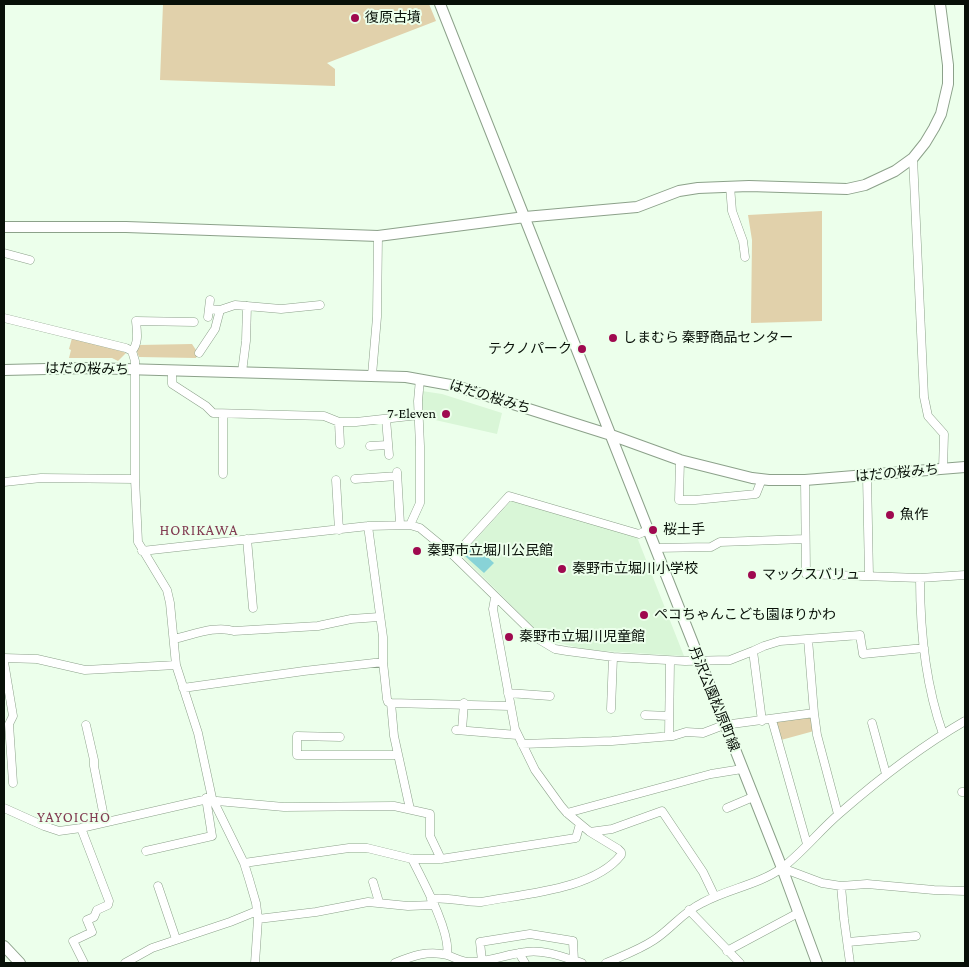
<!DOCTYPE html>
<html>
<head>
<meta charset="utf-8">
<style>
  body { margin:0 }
  #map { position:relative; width:969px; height:967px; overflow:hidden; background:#ecffeb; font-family:"Crimson Pro",serif }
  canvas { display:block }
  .frame { position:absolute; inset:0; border:5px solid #081008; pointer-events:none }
</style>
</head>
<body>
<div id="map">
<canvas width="969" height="967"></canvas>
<div class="frame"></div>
</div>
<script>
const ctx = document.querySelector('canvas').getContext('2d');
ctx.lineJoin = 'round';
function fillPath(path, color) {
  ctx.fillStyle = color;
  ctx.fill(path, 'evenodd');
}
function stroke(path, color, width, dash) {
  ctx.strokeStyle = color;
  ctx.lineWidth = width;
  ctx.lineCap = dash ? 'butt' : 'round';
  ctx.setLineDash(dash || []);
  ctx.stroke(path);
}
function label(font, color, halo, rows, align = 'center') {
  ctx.font = font + ' "Crimson Pro","Noto Sans JP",serif';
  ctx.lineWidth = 4;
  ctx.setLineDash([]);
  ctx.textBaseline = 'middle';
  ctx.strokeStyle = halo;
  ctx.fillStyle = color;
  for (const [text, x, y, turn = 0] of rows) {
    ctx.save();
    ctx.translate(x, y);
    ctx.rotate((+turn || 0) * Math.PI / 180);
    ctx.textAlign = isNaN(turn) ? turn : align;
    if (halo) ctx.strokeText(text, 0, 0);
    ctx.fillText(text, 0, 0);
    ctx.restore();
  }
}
fillPath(new Path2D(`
  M422,391L442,394L502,413L497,434L422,417V399L421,398Z
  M513,499L637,537L684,656L588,650L546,640L464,558L465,551Z`), '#d9f6d7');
fillPath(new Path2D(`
  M163,4H429L436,21L327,63L335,69V86L160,80Z
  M822,211V321L751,323L752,240L748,215Z
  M72,338L116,349L126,353L118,361L112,358H69L71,350L69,349Z
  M192,344L198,353L196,358L139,357L136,349L139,345Z
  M810,716L812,718L814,731L781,740L776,723L778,721Z`), '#e1d1ab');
fillPath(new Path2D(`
  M474,545L494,563L484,573L465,556Z`), '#88d3d7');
const street = new Path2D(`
  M913,158L924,397L928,416L944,434L943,469
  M730,186L732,211L743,241L745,257
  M4,253L30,260
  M209,309L220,310L235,305L281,309L320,305
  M208,317L210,300
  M4,318L126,348L132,351L135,361V479L138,542L167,590L170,603L176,665L198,733L212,798L244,863L249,879L256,903L258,919L255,963
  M132,351C139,343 137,332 136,321L194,322
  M199,353L215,329L220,310
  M172,371V384L206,406L213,413L324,416L339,422H356L419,415
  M242,372L246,341L247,306
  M372,375L377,317L378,236
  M223,414V474
  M386,419L389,455
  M339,422L340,444
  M370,446L388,445
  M680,460L679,500H695L756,494L762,479
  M397,472L400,524
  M867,476L869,576
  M355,479L397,476
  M336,480L339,530
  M805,480L806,574L920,578L965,575
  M4,482L41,478L135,479
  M410,525L420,503V446L418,401L420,379
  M368,526L383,637V662L387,699L388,702L391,703L394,736L410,809
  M247,539L253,608
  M655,548L711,547L720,542L805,539
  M142,551L368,526L410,525L420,528L454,556L540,640L555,649L567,651L613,657L685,661L730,660L753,651L764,646L780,641L860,635L863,654L924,648
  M454,556L509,496L639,534L648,530
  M920,578C920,631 925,684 943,734
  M174,639C193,635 215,625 234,631L318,626L351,619L379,617
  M808,639L814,713L817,735L838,814
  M753,651L762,721
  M4,658L37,659L85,670L176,665
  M4,662L13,716L9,724L13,783
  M183,688L304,671L383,662
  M508,693L550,696
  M391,703L510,706
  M611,709L613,657
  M645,715L669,716
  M772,720L807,844
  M872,723L886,774
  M86,725L94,760V766L105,822
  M456,730L517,735
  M462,730L464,703
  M669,735L670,661
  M340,737L297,736V755H398
  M522,744L612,741L673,736L686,732L703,733L724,725L814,713
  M962,792H965
  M214,802L217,801L284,807L394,806L430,814V836L441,859
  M4,808L44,826L59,831L81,828L212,798
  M727,808L753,797
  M567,813L711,774L742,769
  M81,828L109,901L108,905L97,910L94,917L87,920L92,932L73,941L84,963
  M590,832L612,829L662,811L703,872L715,897
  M146,851L212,836L206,798
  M412,859C423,881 451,932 447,955
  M244,863L349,848H367L412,859H441L576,838L580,824
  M782,868L822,883L841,886L867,884L934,890L965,891
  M373,882L379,902
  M158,886L176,939
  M841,886L844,919L850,963
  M431,899C448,896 464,903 481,902C522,894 594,890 621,855V852L618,849L590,832L567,813L561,806L535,770L515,729L493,609L495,598
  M689,910L740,963
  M258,919L316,912L368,902L408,906L433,905
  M848,942L916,936
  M727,951L798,913
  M519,953L525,963
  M482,961L480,942L530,934L573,941L574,961
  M125,963L152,948L230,922L257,911
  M395,963C412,956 428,950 447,955C456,958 463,963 473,962C491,961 508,954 526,952C544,949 566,958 582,963
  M606,963C622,956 639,950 654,940C671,929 683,912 702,903C727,889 758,885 782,868C803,852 820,830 840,813C879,779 920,747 965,721`);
const secondary = new Path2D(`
  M440,4L782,868L817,963
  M4,227H126L378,236L525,217L637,207L679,191L698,188L749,186L847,189L865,185L895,171L913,158L925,143L934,128L941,114L948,84V65L940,4
  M4,370L89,368L406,377L456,386L611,435L680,460L752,478L769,480H805L965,467
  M4,946L20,963`);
stroke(street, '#8ca18a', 9);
stroke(secondary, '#8ca18a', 12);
stroke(street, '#fff', 8);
stroke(secondary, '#fff', 10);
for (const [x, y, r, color] of [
  [355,18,5,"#9f094f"],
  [613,338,5,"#9f094f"],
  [582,349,5,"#9f094f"],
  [446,414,5,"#9f094f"],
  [890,515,5,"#9f094f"],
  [653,530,5,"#9f094f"],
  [417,551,5,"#9f094f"],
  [562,569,5,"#9f094f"],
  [752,575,5,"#9f094f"],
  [644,615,5,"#9f094f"],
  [509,637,5,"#9f094f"]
]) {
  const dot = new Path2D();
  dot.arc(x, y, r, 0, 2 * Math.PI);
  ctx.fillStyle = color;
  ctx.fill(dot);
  stroke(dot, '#ecffeb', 2);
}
label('14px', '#081008', '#ecffeb', [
  ["復原古墳",365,18],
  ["しまむら 秦野商品センター",623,338],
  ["テクノパーク",572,349,"right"],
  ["7-Eleven",436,414,"right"],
  ["魚作",900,515],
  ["桜土手",663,530],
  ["秦野市立堀川公民館",427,551],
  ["秦野市立堀川小学校",572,569],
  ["マックスバリュ",762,575],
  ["ペコちゃんこども園ほりかわ",654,615],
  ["秦野市立堀川児童館",519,637]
], 'left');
label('14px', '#081008', '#ecffeb', [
  ["はだの桜みち",87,369,1],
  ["はだの桜みち",490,397,17],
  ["はだの桜みち",897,473,-5],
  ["丹沢公園松原町線",714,699,68]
]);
ctx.letterSpacing = '1px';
label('15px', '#823c52', '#ecffeb', [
  ["HORIKAWA",199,530],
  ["YAYOICHO",74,817]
]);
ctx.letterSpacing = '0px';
</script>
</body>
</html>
